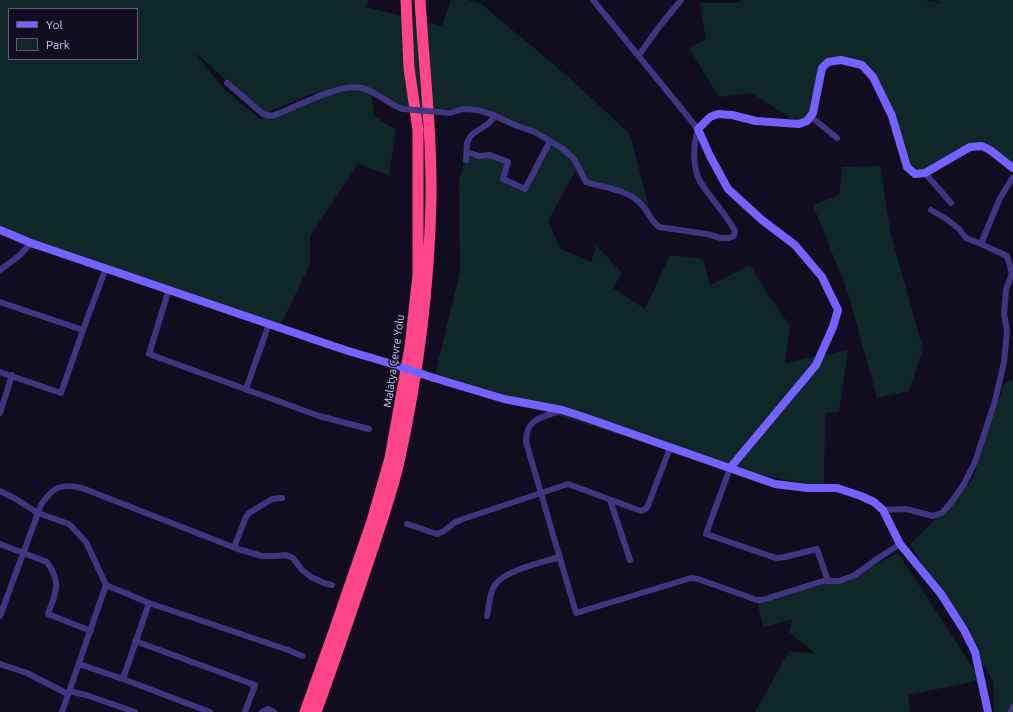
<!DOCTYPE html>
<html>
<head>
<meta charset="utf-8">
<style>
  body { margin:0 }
  #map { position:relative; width:1013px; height:712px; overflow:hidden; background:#110c1f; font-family:Ubuntu,sans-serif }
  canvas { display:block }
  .legend { position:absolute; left:8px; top:8px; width:130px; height:52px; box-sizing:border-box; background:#110c1f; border:1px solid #5f5879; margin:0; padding:5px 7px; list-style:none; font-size:12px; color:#d5caff }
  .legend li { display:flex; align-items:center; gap:8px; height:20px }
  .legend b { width:20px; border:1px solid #5f5879 }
</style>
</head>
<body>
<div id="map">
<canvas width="1013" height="712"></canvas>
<ul class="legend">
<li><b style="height:5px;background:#7561ff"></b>Yol</li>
<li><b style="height:11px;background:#0f2729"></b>Park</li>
</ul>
</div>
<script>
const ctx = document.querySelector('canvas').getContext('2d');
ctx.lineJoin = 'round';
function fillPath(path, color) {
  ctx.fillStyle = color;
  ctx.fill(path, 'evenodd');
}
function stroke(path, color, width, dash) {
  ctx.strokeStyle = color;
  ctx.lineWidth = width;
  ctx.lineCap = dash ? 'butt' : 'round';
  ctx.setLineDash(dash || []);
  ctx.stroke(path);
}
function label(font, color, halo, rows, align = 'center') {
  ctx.font = font + ' Ubuntu,sans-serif';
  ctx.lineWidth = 3;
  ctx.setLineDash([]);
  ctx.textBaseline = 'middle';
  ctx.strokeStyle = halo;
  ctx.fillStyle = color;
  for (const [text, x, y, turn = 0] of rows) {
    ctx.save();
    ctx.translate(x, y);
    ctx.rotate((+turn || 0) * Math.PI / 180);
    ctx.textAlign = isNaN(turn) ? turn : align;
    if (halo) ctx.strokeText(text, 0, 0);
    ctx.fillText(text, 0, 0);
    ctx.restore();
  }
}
fillPath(new Path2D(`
  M0,0H369L365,7L442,26L451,0H467L480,3L565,74L630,134L652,219L627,194L586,182L577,168L548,221L561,249L591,262L596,245L622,273L613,288L645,309L670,255L703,259L710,285L750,265L767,293L790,326L785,363L848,350L839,412L825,413L824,488L730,468L434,378L460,272L459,180L467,152L508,162L503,179L525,188L549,143L539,135L463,109H403L381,97L372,96L374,116L396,130L389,175L358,164L310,236V264L279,328L0,230ZM9,9H137V59H9ZM194,51L263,114L311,94L329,95L260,119L221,86Z
  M742,0H923L945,4L934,0H1013V168L990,150L970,147L925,173L910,170L877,85L862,65L828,62L810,116L799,124L752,93L719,97L689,48L706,39L700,3H738Z
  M880,166L891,235L923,349L909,391L877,398L848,293L813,205L839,195L842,167Z
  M1013,380V712H994L993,681L910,544L942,513L972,480L1005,382Z
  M898,553L981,680L908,695L910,712H755L789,651L816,654L789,632L792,619L763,628L757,600L848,578Z`), '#0f2729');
stroke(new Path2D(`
  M639,55L659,27L681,0
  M227,83L263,114L272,116C296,108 337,83 362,88C378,92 388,105 403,109
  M450,113L463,109L478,110L491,114L517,126L535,132L563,149L574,159L586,182C604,188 625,189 639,202C647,209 651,221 659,227L707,234L721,238H729L734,236L735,231C726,214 712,200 701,183C692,168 693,145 698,129L593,0
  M810,116L837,138
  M467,152L479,156L490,155L508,162L503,179L525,189L550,141
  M466,160L467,143L470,137L474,133L488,124L495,116
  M925,173L951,203
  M931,210L945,218L959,229L966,238L981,244
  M0,270L19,256L31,243
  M169,289L149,354L319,416L369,429
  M0,302L83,330L106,268
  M0,372L61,393L83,330
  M246,389L269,324
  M562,410C543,418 526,417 526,442L576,613L691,578L698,579L757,600H762L823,581H839L855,575L877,559L900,544
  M0,413L12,375
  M730,468L706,534L770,556L777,558L785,557L817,549L828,581
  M0,491L14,498L38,513L69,524L86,542L106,585L62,712
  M610,500L630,560
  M883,510L906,509L933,516L942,513L953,500L964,484L975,462L995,401L1004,362L1007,331L1004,314L1006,290L1012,273L1007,256L981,244L1000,198L1013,177
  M407,524L437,534L444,531L454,523L463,519L568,484L641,511L647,508L670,448
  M0,544L47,562C62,584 56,592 48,614L91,631
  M234,547L246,517L249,513L272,499L282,498
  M106,585L149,603L288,650L302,656
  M0,616L41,505C53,487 60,483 82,488L238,549L262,556H276L286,555L293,558L302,570L311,577L324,583L332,585
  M487,616C489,606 489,594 495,585C503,571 543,562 560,557
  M135,641L255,685L245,712
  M0,664L27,673L68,694
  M79,664L123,679L210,712
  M123,679L149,603
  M69,691L86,695L135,712
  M262,712L268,709L274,712
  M1011,712L1013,707`), '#403580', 6);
stroke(new Path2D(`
  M0,230L31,243L345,350L389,363
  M434,378L504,399L562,410L581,416L775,484L807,488H837L861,496L874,502L883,510L900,544L941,594L964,630L975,652L988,712
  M730,468L816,365L833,327L838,310L822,277L795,245L762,220L728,189L710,156L698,129L710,117L718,114L732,115L756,121L799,124L807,121L813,113L822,68L828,62L841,60L862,65L873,77L892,116L907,167L915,174L925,173L970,147L982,146L990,150L1013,168`), '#7561ff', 8);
stroke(new Path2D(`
  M305,712L334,631L372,521L390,458L410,347L418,275V130L409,68L406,0
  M316,712C334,663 351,613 368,563C379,530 391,496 399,462C418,376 429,289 431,201C432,134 424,67 420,0`), '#ff458a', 11);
stroke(new Path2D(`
  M403,109L450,113`), '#403580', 6);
stroke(new Path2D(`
  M389,363L434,378`), '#7561ff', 8);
label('11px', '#d5caff', '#110c1f', [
  ["Malatya Çevre Yolu",394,361,-82]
]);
</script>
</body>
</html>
